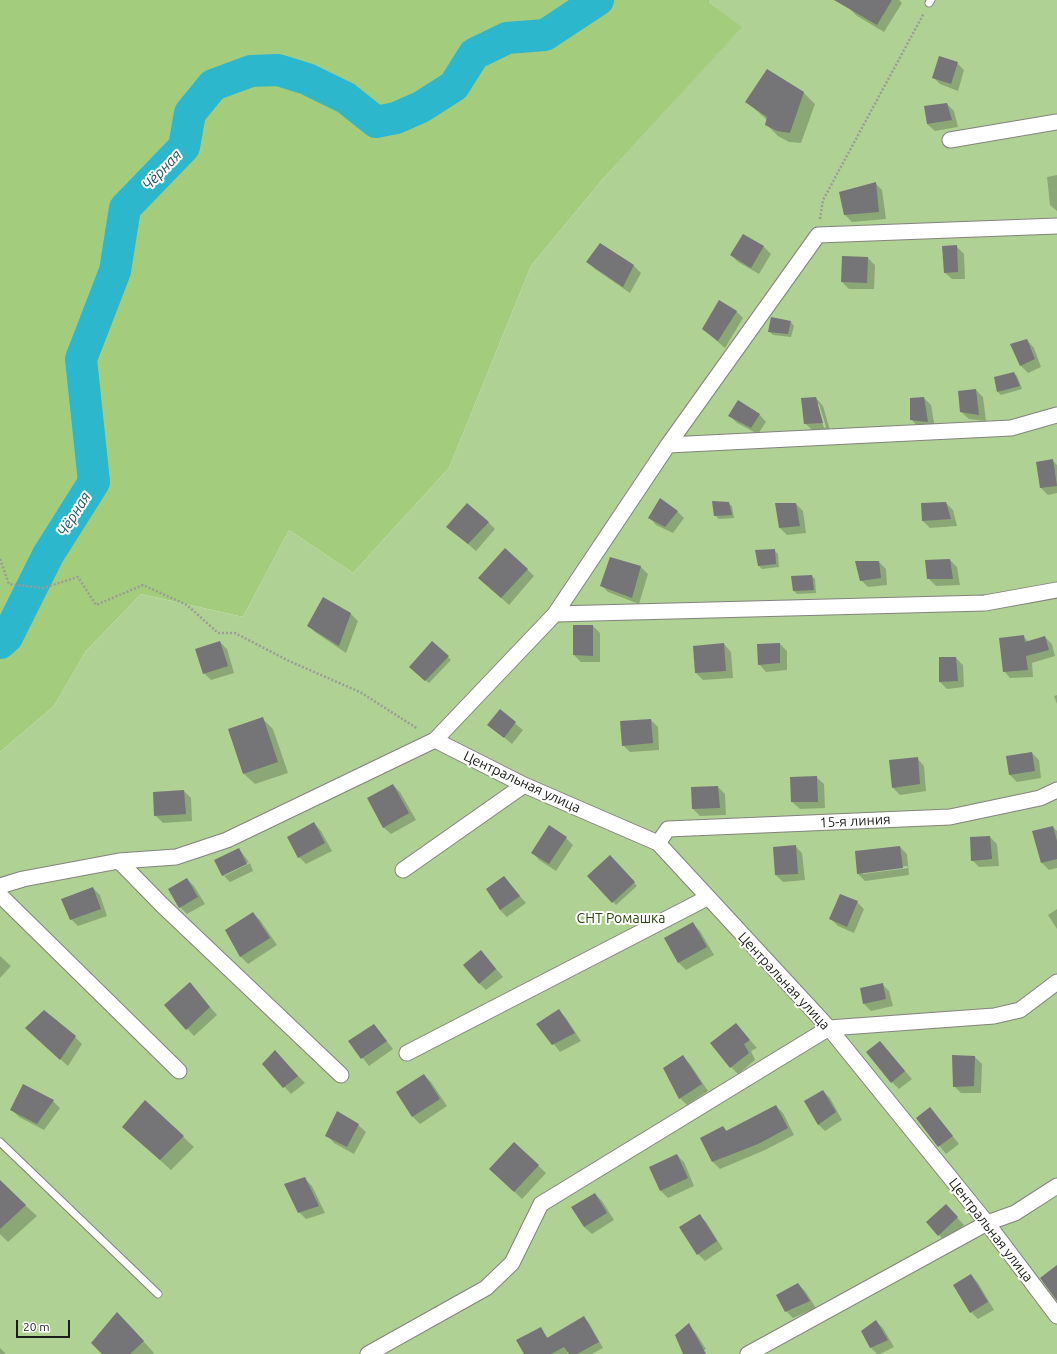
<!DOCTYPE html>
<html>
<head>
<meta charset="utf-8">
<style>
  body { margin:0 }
  #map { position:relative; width:1057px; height:1354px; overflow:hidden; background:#faf9f5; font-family:Ubuntu,sans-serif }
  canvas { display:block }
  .scale { position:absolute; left:16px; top:1320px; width:54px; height:18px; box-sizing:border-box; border:2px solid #1c1c1a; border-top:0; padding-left:5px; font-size:12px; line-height:14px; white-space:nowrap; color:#1c1c1a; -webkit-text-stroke:3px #fff; paint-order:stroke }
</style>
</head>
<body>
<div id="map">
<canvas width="1057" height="1354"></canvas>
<div class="scale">20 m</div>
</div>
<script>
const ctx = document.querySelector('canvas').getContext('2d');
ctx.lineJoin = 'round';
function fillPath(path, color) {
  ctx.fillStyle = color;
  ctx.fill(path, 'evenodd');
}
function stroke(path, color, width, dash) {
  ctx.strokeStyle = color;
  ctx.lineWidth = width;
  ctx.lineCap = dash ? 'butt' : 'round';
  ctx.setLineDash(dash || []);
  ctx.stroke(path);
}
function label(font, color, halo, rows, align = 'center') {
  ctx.font = font + ' Ubuntu,sans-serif';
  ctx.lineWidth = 4;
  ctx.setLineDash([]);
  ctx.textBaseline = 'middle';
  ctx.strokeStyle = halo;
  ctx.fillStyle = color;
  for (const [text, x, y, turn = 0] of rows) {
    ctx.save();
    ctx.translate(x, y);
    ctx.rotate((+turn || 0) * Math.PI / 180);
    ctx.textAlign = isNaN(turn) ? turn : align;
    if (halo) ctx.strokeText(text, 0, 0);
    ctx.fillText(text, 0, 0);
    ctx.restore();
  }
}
fillPath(new Path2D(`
  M711,0H1057V1354H0V752L54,706L86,651L141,594L243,617L289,530L353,573L449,468L531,266L602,180L741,27L709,2Z`), '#b0d194');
fillPath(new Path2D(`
  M0,0H711L709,2L742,27L602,180L531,266L449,468L353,573L289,530L243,617L141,594L86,651L54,706L0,752Z`), '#a3cd7d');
fillPath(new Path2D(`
  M855,0H899L902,3L884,32L857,16L850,9Z
  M957,63L964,70L958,91L940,84L933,77Z
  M804,93L815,104L801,143L789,142L778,136L767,125V120L747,102Z
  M947,104L954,111L958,127L935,131L927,124Z
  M1057,175V211L1050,205L1047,177Z
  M875,183L882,190L886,219L852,222L845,215Z
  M743,235L764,247L771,254L759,274L738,262L731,255Z
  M601,244L634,266L641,273L630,293L595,269L588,262Z
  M956,246L964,254L965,279H952L944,272Z
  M868,258L875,265L874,289H849L842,282Z
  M736,311L743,318L725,348L703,329Z
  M791,322L794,326L791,337L773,335L769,331Z
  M1027,340L1034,348L1041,367L1028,373L1021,366L1012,344Z
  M1014,373L1017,376L1022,389L1001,395L998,392Z
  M976,390L983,397L986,421L969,419L961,412Z
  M816,398L823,406L830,430H812L805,423ZM817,404H819L826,427L824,428Z
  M924,398L931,405L935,428L918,427L911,419Z
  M759,414L766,422L758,434L737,423L730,416Z
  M1052,460L1057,465V493L1048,495L1041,488Z
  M728,503L732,506L734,518L719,519L715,515Z
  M946,503L953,510L957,526L930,528L923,521L922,504Z
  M796,504L803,511L806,533L787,535L780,528Z
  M677,511L684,518L673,533L656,525L649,517Z
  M488,522L495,529L476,551L448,527Z
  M774,550L778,554L779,567L762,569L758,565Z
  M950,560L957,567L960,585L936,586L928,578Z
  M879,562L886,569L887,585L868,587L861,580Z
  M641,567L648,574L639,604L608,592L601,585Z
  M527,569L534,576L509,605L487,585Z
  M812,576L815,579L816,593L797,594L794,591Z
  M324,599L351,614L358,621L346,653L315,632L308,625Z
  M574,626H593L600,633V662H581L574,655Z
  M1024,637L1029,642L1045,637L1052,644L1055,656L1032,663L1033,677L1010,678L1004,671Z
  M220,642L227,649L234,673L211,680L204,673Z
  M432,642L451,660L429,683L413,670Z
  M724,644L731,652L733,678L703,680L696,673Z
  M780,644L787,651V670L766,672L759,664Z
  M956,658L963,665L964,687L947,689L940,682Z
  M1057,695V704L1054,696Z
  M500,711L523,730L512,744L489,725Z
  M262,718L273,729L288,773L255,784L244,774Z
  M651,720L658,727L659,750L630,752L623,745Z
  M1032,753L1039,760L1041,778L1017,782L1010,775Z
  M917,758L924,766L926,791L900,795L893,788Z
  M816,777L824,784L825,808L800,809L792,802Z
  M393,785L400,792L416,820L391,834L383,827Z
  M718,787L725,794L726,815L700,816L693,809L692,788Z
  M184,791L191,798L192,821L163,823L155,815Z
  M314,823L321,831L332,851L306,864L299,857Z
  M1053,827L1057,831V868L1049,870L1042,863Z
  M990,837L997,844L999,866L979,867L972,860L971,838Z
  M566,838L573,845L556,871L539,860L532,852Z
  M795,846L802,853L805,880L783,882L776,875L774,848Z
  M900,847L907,854L909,875L865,881L858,874ZM907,866L908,868L863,874V872Z
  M239,849L249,862L224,873V876L250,863L253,871L230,882L223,875Z
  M610,856L637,886L616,905L589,876Z
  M504,878L526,903L507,917L500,910Z
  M187,879L194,886L205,904L187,914L180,907Z
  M93,888L100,895L107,916L78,926L71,919Z
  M857,902L864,909L854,933L838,926L831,919Z
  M1057,909V929L1048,915Z
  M253,913L260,920L277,945L248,964L240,956Z
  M693,924L700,931L714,955L686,970L679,963L666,939Z
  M0,956L11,966L0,978Z
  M488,959L503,977L486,990L479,983Z
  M190,984L217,1015L194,1036L165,1005Z
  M882,984L889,991L893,1006L871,1011L864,1004Z
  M559,1011L566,1018L581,1041L560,1052L538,1024Z
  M736,1024L757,1048L751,1051L755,1060L738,1074L731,1067Z
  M374,1025L393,1049L369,1066L350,1042Z
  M33,1035L75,1037L82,1044L68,1066Z
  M880,1042L912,1079L899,1089L892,1082Z
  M683,1057L690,1064L708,1091L687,1105L680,1098L665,1069Z
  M975,1057L982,1064L981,1093H961L954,1086Z
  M282,1059L305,1083L291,1094L263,1064Z
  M424,1075L431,1082L447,1106L420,1124L413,1117L397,1093Z
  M823,1091L830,1098L842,1120L825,1131L818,1124Z
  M53,1101L60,1108L44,1130L19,1117L12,1110Z
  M145,1101L194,1147L171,1170L123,1127Z
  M776,1106L783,1113L794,1135L765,1150L720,1169L713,1162L723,1127L728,1132Z
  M930,1108L959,1144L946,1154L917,1119Z
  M358,1125L366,1132L354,1154L334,1143L327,1135Z
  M514,1143L546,1173L522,1199L498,1176Z
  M677,1155L684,1162L694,1186L668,1198L661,1191Z
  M305,1179L312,1186L325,1213L306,1219L299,1212Z
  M0,1182L37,1216L8,1242L0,1234Z
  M595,1194L602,1201L614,1220L592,1234L584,1227Z
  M953,1213L964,1225L946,1242L939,1235Z
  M699,1215L706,1222L723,1249L705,1261L698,1254Z
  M971,1275L978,1283L994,1310L978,1319L971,1312Z
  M798,1284L805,1291L816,1308L793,1318L786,1311Z
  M584,1317L589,1323L603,1348L592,1354H570L569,1352L566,1354H525L540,1328L548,1338Z
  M876,1321L883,1328L894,1347L880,1354H877L871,1348L863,1332Z
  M128,1324L154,1353L153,1354H103Z
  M688,1325L695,1332L706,1349L697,1354H684Z
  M0,1348L6,1354H0Z`), '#0003');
stroke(new Path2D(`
  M0,643L7,637L48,555L94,482L81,359L115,271L125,208L184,147L190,113L213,85L251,71L278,70L307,79L346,98L376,122L396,118L421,107L454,86L474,54L507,38L545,35L598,0`), '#2cb7cc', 32);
fillPath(new Path2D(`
  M834,0H892L877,25Z
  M939,56L958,62L951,84L932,78Z
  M767,69L804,92L790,133L777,131L765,125L767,117L745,102Z
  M947,103L952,120L927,124L924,106Z
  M876,182L879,212L844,215L839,192Z
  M743,234L764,246L751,268L730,255Z
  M600,243L634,265L623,287L586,262Z
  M957,245L958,272L944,273L942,246Z
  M842,256L868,257L867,283L841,282Z
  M719,300L737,311L718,341L702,329Z
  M771,317L791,321L788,334L768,332Z
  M1027,339L1035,359L1020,366L1010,344Z
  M1014,372L1020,386L997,392L994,377Z
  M976,389L979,415L960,412L958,391Z
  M816,397L823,423L804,424L801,398Z
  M924,397L928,422L910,420V398Z
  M738,400L760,414L751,428L728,416Z
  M1053,459L1057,486L1040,488L1036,462Z
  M660,498L678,511L665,527L648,518Z
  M712,501L729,502L732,515L714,516Z
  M946,502L951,519L922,521L921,503Z
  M467,503L489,522L468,544L446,527Z
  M775,503H796L800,526L779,528Z
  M505,548L528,569L501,598L478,578Z
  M775,549L776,564L758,566L755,550Z
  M610,557L641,566L632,598L600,586Z
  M950,559L953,579H927L925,560Z
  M855,561H879L881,578L860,581Z
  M812,575L814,590L793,591L791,576Z
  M323,597L351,613L339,646L307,626Z
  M573,625H593V656L573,655Z
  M1024,635L1025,642L1045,636L1049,650L1026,656L1028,670L1003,672L999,638Z
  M220,641L228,666L203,674L195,649Z
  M432,641L449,656L425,681L409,667Z
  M724,643L726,671L695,673L693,646Z
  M780,643V663L758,665L757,644Z
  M939,657H956L958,681L939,682Z
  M500,709L516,722L504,738L487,725Z
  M263,717L278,762L243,774L228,729Z
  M651,719L653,743L622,746L620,721Z
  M1032,752L1035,771L1009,775L1006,756Z
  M918,757L920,784L892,788L889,760Z
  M817,776L818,802H791L790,777Z
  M393,784L409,813L383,828L367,798Z
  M718,786L720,808L692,809L691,787Z
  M184,790L186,814L154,816L153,792Z
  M314,822L325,843L298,858L287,837Z
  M549,825L567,837L549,864L531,853Z
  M1053,826L1057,841V859L1041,863L1032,831Z
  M990,836L992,859L971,861L970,837Z
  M796,845L798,874L775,875L773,847Z
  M900,846L903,868L857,874L855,851Z
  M239,848L247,864L222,876L214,860Z
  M610,855L635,882L612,903L587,876Z
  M504,876L520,896L500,910L486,889Z
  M187,878L198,897L179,908L168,889Z
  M93,887L101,909L70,920L61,899Z
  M840,894L858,901L847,927L829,919Z
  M253,912L270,938L240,957L225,930Z
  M693,922L707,947L678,963L664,938Z
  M481,950L496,969L479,984L463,965Z
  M190,982L210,1007L186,1030L164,1005Z
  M883,983L886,999L863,1004L860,988Z
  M559,1009L575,1033L552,1045L536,1024Z
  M44,1010L76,1036L60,1060L25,1028Z
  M736,1023L750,1040L744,1044L749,1053L730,1068L710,1043Z
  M374,1024L387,1041L361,1059L348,1041Z
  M880,1041L905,1071L891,1083L866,1052Z
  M275,1050L298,1076L283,1088L262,1064Z
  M683,1055L702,1084L679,1099L663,1068Z
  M952,1055L975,1056L974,1086L953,1087Z
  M424,1074L440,1099L412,1117L396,1092Z
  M23,1084L54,1100L37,1124L10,1110Z
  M823,1090L836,1112L818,1125L804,1101Z
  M145,1100L184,1136L160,1160L122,1127Z
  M776,1105L788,1128L758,1144L712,1162L700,1138L723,1126L726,1131Z
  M930,1107L953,1136L938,1147L916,1118Z
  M337,1111L359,1124L347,1147L325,1136Z
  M514,1142L539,1165L514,1192L489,1169Z
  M677,1154L688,1178L660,1191L649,1167Z
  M305,1177L319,1206L298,1213L284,1184Z
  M0,1180L26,1205L0,1229Z
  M595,1193L607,1213L584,1227L571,1207Z
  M946,1204L958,1217L938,1236L926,1222Z
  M700,1214L717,1241L697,1255L679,1227Z
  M1057,1265V1301L1040,1278Z
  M971,1274L988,1302L970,1313L953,1285Z
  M798,1283L810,1301L785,1312L776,1295Z
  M117,1312L144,1341L130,1354H102L91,1343Z
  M584,1316L599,1342L577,1354H569L564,1347L551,1354H524L516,1340L541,1327L547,1338Z
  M876,1320L888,1340L870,1348L861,1331Z
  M689,1323L706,1354H683L675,1335Z`), '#757477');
const lane = new Path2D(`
  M929,3L931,0
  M0,1142L158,1294`);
const street = new Path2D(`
  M950,140L1057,122
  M668,445L1011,428L1057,415
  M555,614L985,603L1057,590
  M435,740L524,785L658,843L829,1028L987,1223L1057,1316
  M658,843L668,829L950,817L1040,798L1057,790
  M119,861L162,905L341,1075
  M403,870L524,785
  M0,886L23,879L119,861L176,857L227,840L435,740L555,614L668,445L818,235L1057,226
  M0,895L179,1071
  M407,1053L707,898
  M368,1354L486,1288L512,1263L541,1204L829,1028L994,1016L1020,1010L1057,982
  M748,1354L987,1223L1015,1213L1057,1186`);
stroke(lane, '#83827f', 9);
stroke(street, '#83827f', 17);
stroke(new Path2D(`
  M820,219L823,200L924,13
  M0,559L9,584L43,588L78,577L96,605L143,585L187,605L218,633H235L289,661L360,692L418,729`), '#9b9b98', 2.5, [2, 2]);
stroke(lane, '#fff', 7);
stroke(street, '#fff', 15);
label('14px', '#1c1c1a', '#fff', [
  ["Центральная улица",522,782,25],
  ["15-я линия",855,821,-3],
  ["Центральная улица",784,981,47],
  ["Центральная улица",991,1230,52]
]);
label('14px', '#2a440a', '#fff', [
  ["СНТ Ромашка",621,918]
]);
label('italic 15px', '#235962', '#fff', [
  ["Чёрная",162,170,-46],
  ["Чёрная",74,514,-58]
]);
</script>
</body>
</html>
